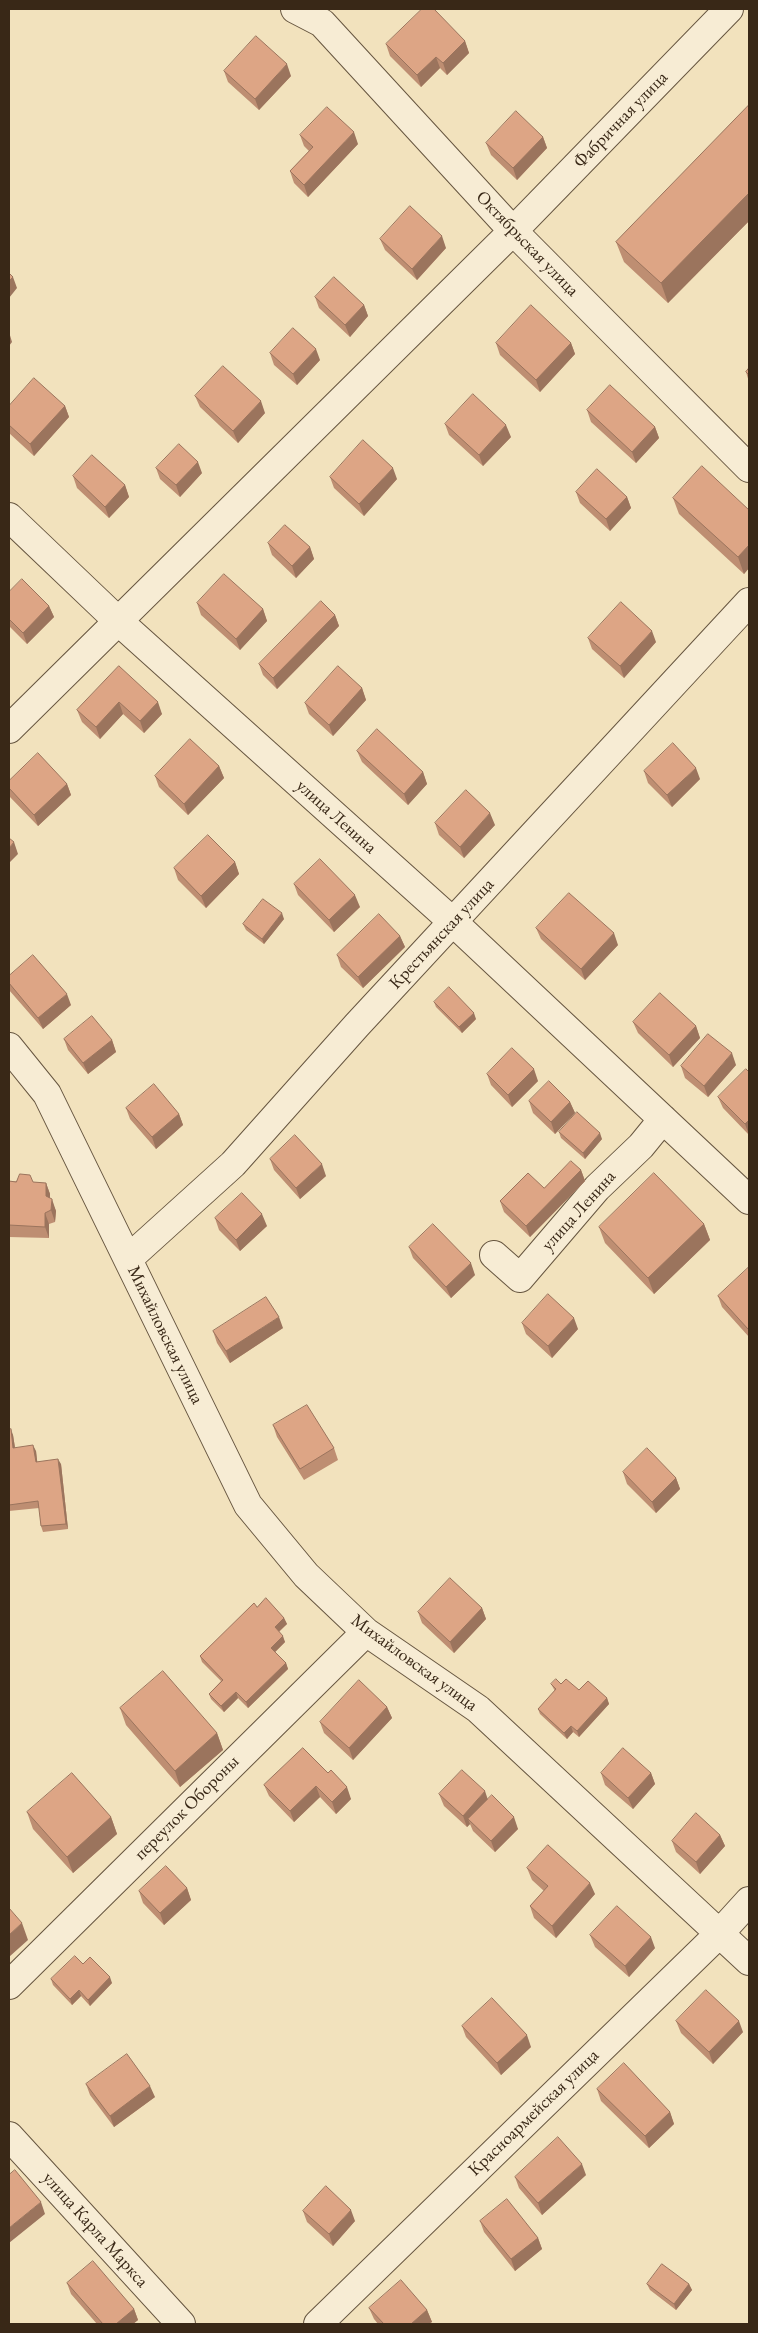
<!DOCTYPE html>
<html>
<head>
<meta charset="utf-8">
<style>
  body { margin:0 }
  #map { position:relative; width:758px; height:2333px; overflow:hidden; background:#f2e2bd; font-family:"EB Garamond",serif }
  canvas { display:block }
  .frame { position:absolute; inset:0; border:10px solid #392817; pointer-events:none }
</style>
</head>
<body>
<div id="map">
<canvas width="758" height="2333"></canvas>
<div class="frame"></div>
</div>
<script>
const ctx = document.querySelector('canvas').getContext('2d');
ctx.lineJoin = 'round';
function stroke(path, color, width, dash) {
  ctx.strokeStyle = color;
  ctx.lineWidth = width;
  ctx.lineCap = dash ? 'butt' : 'round';
  ctx.setLineDash(dash || []);
  ctx.stroke(path);
}
function fillPath(path, color) {
  ctx.fillStyle = color;
  ctx.fill(path, 'evenodd');
}
function label(font, color, halo, rows, align = 'center') {
  ctx.font = font + ' "EB Garamond",serif';
  ctx.lineWidth = 4;
  ctx.setLineDash([]);
  ctx.textBaseline = 'middle';
  ctx.strokeStyle = halo;
  ctx.fillStyle = color;
  for (const [text, x, y, turn = 0] of rows) {
    ctx.save();
    ctx.translate(x, y);
    ctx.rotate((+turn || 0) * Math.PI / 180);
    ctx.textAlign = isNaN(turn) ? turn : align;
    if (halo) ctx.strokeText(text, 0, 0);
    ctx.fillText(text, 0, 0);
    ctx.restore();
  }
}
const minor = new Path2D(`
  M295,9L322,23L513,231L749,468
  M9,517L117,620L453,922L749,1200
  M9,729L513,231L729,9
  M9,1047L47,1094L248,1505L306,1575L366,1632L478,1709L749,1961
  M494,1255L520,1278L597,1188L641,1146L663,1119
  M128,1259L233,1164L357,1025L749,602
  M9,1985L366,1632
  M9,2136L181,2324
  M318,2324L719,1934L749,1901`);
stroke(minor, '#675640', 30);
stroke(minor, '#f7ecd4', 28);
fillPath(new Path2D(`
  M465,41L469,53L447,75L440,68L421,87L390,56L386,44Z
  M224,71L291,76L259,110L228,82Z
  M749,105V221L668,303L624,262L616,242Z
  M300,135L358,144L308,197L294,183L290,171L309,151L304,146Z
  M543,137L547,148L517,180L491,155L486,143Z
  M380,239L446,248L417,280L385,250Z
  M315,297L364,305L368,316L350,337L319,308Z
  M496,343H571L575,354L540,392L500,355Z
  M270,353L320,360L297,385L274,365Z
  M749,368V382L746,372Z
  M195,396L265,413L238,443L200,407Z
  M9,406H65L69,417L34,456L9,433Z
  M587,410L655,427L659,438L636,463L591,422Z
  M445,424L511,437L483,466L449,435Z
  M156,468L202,473L180,497L160,479Z
  M73,476L125,485L129,497L109,518L77,488Z
  M330,477L397,479L364,516L334,488Z
  M576,492L627,497L631,508L610,531L580,503Z
  M673,498L749,510V568L744,574L679,514Z
  M268,543L310,547L314,559L296,578L272,555Z
  M9,592L49,606L54,617L27,644L9,626Z
  M197,603L263,609L267,621L240,650L201,615Z
  M335,615L339,626L277,689L263,675L259,664Z
  M588,638L656,642L624,678L592,649Z
  M119,666L162,714L144,733L123,714L100,739L82,722L77,710Z
  M362,688L366,700L333,736L309,714L305,703Z
  M357,751L423,772L427,784L408,805L362,762Z
  M219,766L224,778L188,815L159,787L155,776Z
  M644,771L700,779L672,807L648,783Z
  M9,781L67,784L71,795L38,826L9,796Z
  M435,823L495,825L464,858L439,835Z
  M235,862L239,874L206,908L178,880L174,868Z
  M294,884L360,907L334,932L298,895Z
  M284,919L264,944L246,930L243,924Z
  M536,928L618,945L585,980L541,939Z
  M400,936L405,947L363,988L341,967L337,955Z
  M9,976L71,1005L43,1029L9,990Z
  M434,1002L476,1019L462,1033L436,1007Z
  M633,1022L696,1026L700,1038L673,1067L638,1033Z
  M64,1039L112,1040L116,1052L88,1074L68,1050Z
  M736,1065L708,1097L685,1078L681,1066Z
  M749,1072V1135L723,1108L718,1097Z
  M487,1074L538,1081L512,1107L491,1085Z
  M529,1101L570,1102L575,1113L555,1134L533,1113Z
  M126,1108L179,1114L183,1125L156,1149L130,1119Z
  M559,1132L602,1139L585,1159L561,1138Z
  M270,1159L326,1176L300,1199L274,1170Z
  M581,1170L585,1181L530,1237L504,1212L500,1201L544,1188Z
  M9,1181L46,1183L50,1194V1198L56,1211L55,1222L49,1224V1238L9,1237Z
  M215,1218L267,1226L240,1251L219,1230Z
  M704,1224L710,1240L654,1294L605,1243L599,1227Z
  M409,1247L475,1275L451,1298L413,1258Z
  M749,1270V1337L722,1307L718,1296Z
  M522,1323L578,1329L552,1358L526,1334Z
  M283,1328L230,1363L217,1343L213,1331Z
  M273,1425L334,1448L338,1460L304,1480L277,1437Z
  M9,1430L13,1435L15,1448L36,1451L37,1462L61,1464L68,1529L43,1532L41,1526L39,1508L9,1511Z
  M623,1472L676,1478L680,1489L656,1513L627,1484Z
  M257,1607L284,1618L287,1624L279,1632L285,1642L275,1652L286,1663L288,1669L248,1708L238,1698L224,1712L211,1699L209,1694L221,1681L202,1662L200,1656Z
  M482,1608L486,1619L454,1653L422,1623L418,1612Z
  M551,1684H561L607,1698L609,1704L579,1737L573,1732L567,1739L540,1714L538,1709L555,1691Z
  M387,1707L392,1718L353,1760L324,1733L320,1722Z
  M120,1708L217,1733L223,1750L180,1787L126,1725Z
  M303,1748L351,1799L336,1814L320,1797L294,1822L269,1796L264,1785Z
  M601,1773H651L655,1784L633,1809L605,1785Z
  M439,1794L488,1799L518,1829L495,1852L473,1831L470,1824L467,1827L444,1806Z
  M27,1812L111,1817L117,1834L73,1873L33,1829Z
  M720,1835L725,1846L700,1874L676,1852L672,1841Z
  M527,1868L595,1894L556,1938L534,1918L530,1906L544,1891L532,1880Z
  M187,1888L191,1900L164,1925L143,1903L139,1891Z
  M590,1935L655,1948L629,1977L595,1947Z
  M83,1964L112,1983L90,2006L81,1996L72,2005L53,1985L51,1979Z
  M676,2021L743,2032L713,2064L681,2033Z
  M462,2026L531,2047L501,2075L466,2037Z
  M86,2084L155,2097L114,2127L90,2095Z
  M597,2089L670,2112L674,2124L649,2148L601,2101Z
  M586,2175L542,2215L519,2188L515,2177Z
  M303,2211L355,2221L333,2246L307,2222Z
  M480,2221L538,2238L542,2249L515,2271L484,2232Z
  M67,2283L134,2309L138,2320L133,2324H97L71,2294Z
  M647,2284H689L692,2290L676,2310L650,2290Z
  M369,2308L427,2310L432,2322L428,2324H378L374,2319Z`), '#be8e72');
fillPath(new Path2D(`
  M465,41L469,53L447,75L443,63Z
  M436,57L440,68L421,87L417,75Z
  M287,64L291,76L259,110L255,99Z
  M354,132L358,144L308,197L304,185Z
  M543,137L547,148L517,180L513,168Z
  M749,193V221L668,303L661,283Z
  M442,236L446,248L417,280L412,269Z
  M13,277L17,288L9,298V281Z
  M364,305L368,316L350,337L345,325Z
  M9,332L12,342L9,346Z
  M571,343L575,354L540,392L536,380Z
  M316,349L320,360L297,385L293,374Z
  M261,401L265,413L238,443L233,431Z
  M65,406L69,417L34,456L30,444Z
  M506,425L511,437L483,466L479,455Z
  M655,427L659,438L636,463L632,452Z
  M198,462L202,473L180,497L176,485Z
  M393,468L397,479L364,516L359,504Z
  M125,485L129,497L109,518L105,507Z
  M627,497L631,508L610,531L606,519Z
  M749,545V568L744,574L738,557Z
  M310,547L314,559L296,578L292,566Z
  M49,606L54,617L27,644L23,633Z
  M263,609L267,621L240,650L236,639Z
  M335,615L339,626L277,689L273,678Z
  M652,631L656,642L624,678L620,666Z
  M362,688L366,700L333,736L329,725Z
  M119,702L123,714L100,739L96,727Z
  M158,702L162,714L144,733L140,721Z
  M219,766L224,778L188,815L184,804Z
  M696,768L700,779L672,807L667,795Z
  M423,772L427,784L408,805L404,794Z
  M67,784L71,795L38,826L34,815Z
  M490,813L495,825L464,858L460,847Z
  M14,842L18,854L9,863V848Z
  M235,862L239,874L206,908L201,896Z
  M355,895L360,907L334,932L329,920Z
  M282,913L284,919L264,944L262,939Z
  M614,933L618,945L585,980L581,969Z
  M400,936L405,947L363,988L358,977Z
  M67,994L71,1005L43,1029L38,1018Z
  M474,1013L476,1019L462,1033L459,1027Z
  M696,1026L700,1038L673,1067L669,1055Z
  M112,1040L116,1052L88,1074L83,1063Z
  M732,1053L736,1065L708,1097L704,1086Z
  M534,1069L538,1081L512,1107L508,1095Z
  M570,1102L575,1113L555,1134L551,1122Z
  M179,1114L183,1125L156,1149L152,1137Z
  M749,1120V1135L745,1124Z
  M600,1133L602,1139L585,1159L583,1153Z
  M322,1164L326,1176L300,1199L296,1188Z
  M581,1170L585,1181L530,1237L526,1226Z
  M46,1183L50,1194V1208L46,1196Z
  M52,1199L56,1211L55,1222L51,1210Z
  M45,1213L49,1224V1238L45,1227Z
  M262,1214L267,1226L240,1251L236,1240Z
  M704,1224L710,1240L654,1294L648,1278Z
  M471,1263L475,1275L451,1298L446,1287Z
  M279,1317L283,1328L230,1363L226,1351Z
  M574,1318L578,1329L552,1358L548,1346Z
  M11,1429L13,1435L16,1454L13,1448Z
  M33,1445L36,1451L38,1468L36,1462Z
  M58,1459L61,1464L68,1529L66,1524Z
  M676,1478L680,1489L656,1513L652,1502Z
  M482,1608L486,1619L454,1653L450,1642Z
  M284,1618L287,1624L277,1633L275,1627Z
  M283,1636L285,1642L273,1654L271,1648Z
  M286,1663L288,1669L248,1708L246,1702Z
  M236,1692L238,1698L224,1712L221,1706Z
  M607,1698L609,1704L579,1737L577,1731Z
  M387,1707L392,1718L353,1760L349,1748Z
  M571,1726L573,1732L567,1739L564,1733Z
  M217,1733L223,1750L180,1787L175,1771Z
  M651,1773L655,1784L633,1809L628,1798Z
  M316,1786L320,1797L294,1822L290,1811Z
  M347,1787L351,1799L336,1814L332,1802Z
  M485,1791L489,1803L468,1819L470,1824L467,1827L463,1816Z
  M111,1817L117,1834L73,1873L67,1857Z
  M514,1817L518,1829L495,1852L491,1841Z
  M720,1835L725,1846L700,1874L696,1862Z
  M590,1883L595,1894L556,1938L552,1926Z
  M187,1888L191,1900L164,1925L160,1913Z
  M22,1923L28,1940L9,1957V1935Z
  M651,1937L655,1948L629,1977L625,1966Z
  M110,1977L112,1983L90,2006L88,2000Z
  M79,1990L81,1996L72,2005L70,1999Z
  M739,2021L743,2032L713,2064L709,2052Z
  M527,2035L531,2047L501,2075L497,2063Z
  M150,2086L155,2097L114,2127L110,2116Z
  M670,2112L674,2124L649,2148L645,2136Z
  M582,2164L586,2175L542,2215L538,2203Z
  M41,2202L45,2214L9,2243V2228Z
  M351,2210L355,2221L333,2246L329,2234Z
  M538,2238L542,2249L515,2271L511,2259Z
  M689,2284L692,2290L676,2310L674,2304Z
  M134,2309L138,2320L133,2324H116Z
  M427,2310L432,2322L428,2324H411Z`), '#9b745d');
const building = new Path2D(`
  M422,9H434L465,41L443,63L436,57L417,75L386,44Z
  M256,36L287,64L255,99L224,71Z
  M749,105V193L661,283L616,242Z
  M327,107L354,132L304,185L290,171L313,147L300,135Z
  M516,111L543,137L513,168L486,143Z
  M410,206L442,236L412,269L380,239Z
  M9,273L13,277L9,281Z
  M334,277L364,305L345,325L315,297Z
  M531,305L571,343L536,380L496,343Z
  M293,328L316,349L293,374L270,353Z
  M223,366L261,401L233,431L195,396Z
  M749,368V375L746,372Z
  M34,378L65,406L30,444L9,425V406Z
  M610,385L655,427L632,452L587,410Z
  M473,394L506,425L479,455L445,424Z
  M363,440L393,468L359,504L330,477Z
  M179,444L198,462L176,485L156,468Z
  M92,455L125,485L105,507L73,476Z
  M702,466L749,510V545L738,557L673,498Z
  M597,469L627,497L606,519L576,492Z
  M285,525L310,547L292,566L268,543Z
  M224,574L263,609L236,639L197,603Z
  M22,579L49,606L23,633L9,619V592Z
  M321,601L335,615L273,678L259,664Z
  M621,602L652,631L620,666L588,638Z
  M119,666L158,702L140,721L119,702L96,727L77,710Z
  M338,666L362,688L329,725L305,703Z
  M377,729L423,772L404,794L357,751Z
  M190,739L219,766L184,804L155,776Z
  M673,743L696,768L667,795L644,771Z
  M38,753L67,784L34,815L9,788V781Z
  M466,790L490,813L460,847L435,823Z
  M208,835L235,862L201,896L174,868Z
  M9,838L14,842L9,848Z
  M320,859L355,895L329,920L294,884Z
  M569,893L614,933L581,969L536,928Z
  M263,899L282,913L262,939L243,924Z
  M379,914L400,936L358,977L337,955Z
  M33,955L67,994L38,1018L9,983V976Z
  M449,987L474,1013L459,1027L434,1002Z
  M660,993L696,1026L669,1055L633,1022Z
  M92,1016L112,1040L83,1063L64,1039Z
  M708,1034L732,1053L704,1086L681,1066Z
  M512,1048L534,1069L508,1095L487,1074Z
  M746,1069L749,1072V1120L745,1124L718,1097Z
  M549,1081L570,1102L551,1122L529,1101Z
  M154,1084L179,1114L152,1137L126,1108Z
  M577,1112L600,1133L583,1153L559,1132Z
  M295,1135L322,1164L296,1188L270,1159Z
  M571,1161L581,1170L526,1226L500,1201L528,1173L544,1188Z
  M654,1173L704,1224L648,1278L599,1227Z
  M20,1174L30,1175L33,1182L46,1183V1196L52,1199L51,1210L45,1213V1227L9,1225V1181L16,1182Z
  M242,1193L262,1214L236,1240L215,1218Z
  M433,1224L471,1263L446,1287L409,1247Z
  M748,1268L749,1270V1328L748,1329L718,1296Z
  M548,1294L574,1318L548,1346L522,1323Z
  M266,1297L279,1317L226,1351L213,1331Z
  M307,1405L334,1448L300,1469L273,1425Z
  M11,1429L13,1448L33,1445L36,1462L58,1459L66,1524L41,1526L38,1501L9,1505V1430Z
  M647,1448L676,1478L652,1502L623,1472Z
  M450,1578L482,1608L450,1642L418,1612Z
  M266,1598L284,1618L275,1627L283,1636L271,1648L286,1663L246,1702L236,1692L221,1706L209,1694L223,1680L200,1656L254,1603L257,1607Z
  M163,1671L217,1733L175,1771L120,1708Z
  M556,1679L561,1684L566,1679L579,1690L588,1681L607,1698L577,1731L571,1726L564,1733L538,1709L556,1689L551,1684Z
  M359,1680L387,1707L349,1748L320,1722Z
  M303,1748L328,1773L331,1770L347,1787L332,1802L316,1786L290,1811L264,1785Z
  M623,1748L651,1773L628,1798L601,1773Z
  M462,1770L485,1791L463,1816L439,1794Z
  M72,1773L111,1817L67,1857L27,1812Z
  M492,1795L514,1817L491,1841L468,1819Z
  M696,1813L720,1835L696,1862L672,1841Z
  M548,1845L590,1883L552,1926L530,1906L548,1886L527,1868Z
  M166,1866L187,1888L160,1913L139,1891Z
  M617,1906L651,1937L625,1966L590,1935Z
  M9,1908L22,1923L9,1935Z
  M75,1956L83,1964L90,1957L110,1977L88,2000L79,1990L70,1999L51,1979Z
  M706,1990L739,2021L709,2052L676,2021Z
  M492,1998L527,2035L497,2063L462,2026Z
  M127,2054L150,2086L110,2116L86,2084Z
  M624,2063L670,2112L645,2136L597,2089Z
  M558,2137L582,2164L538,2203L515,2177Z
  M15,2170L41,2202L9,2228V2175Z
  M326,2186L351,2210L329,2234L303,2211Z
  M507,2199L538,2238L511,2259L480,2221Z
  M93,2261L134,2309L116,2324H103L67,2283Z
  M662,2264L689,2284L674,2304L647,2284Z
  M401,2280L427,2310L411,2324H384L369,2308Z`);
fillPath(building, '#dda585');
stroke(building, '#9b745d', 1);
label('18px', '#392817', '#f7ecd4', [
  ["Фабричная улица",621,120,-46],
  ["Октябрьская улица",527,244,46],
  ["улица Ленина",336,817,42],
  ["Крестьянская улица",442,934,-47],
  ["улица Ленина",579,1211,-48],
  ["Михайловская улица",165,1335,64],
  ["Михайловская улица",414,1663,36],
  ["переулок Обороны",187,1808,-45],
  ["Красноармейская улица",534,2113,-44],
  ["улица Карла Маркса",95,2230,48]
]);
</script>
</body>
</html>
